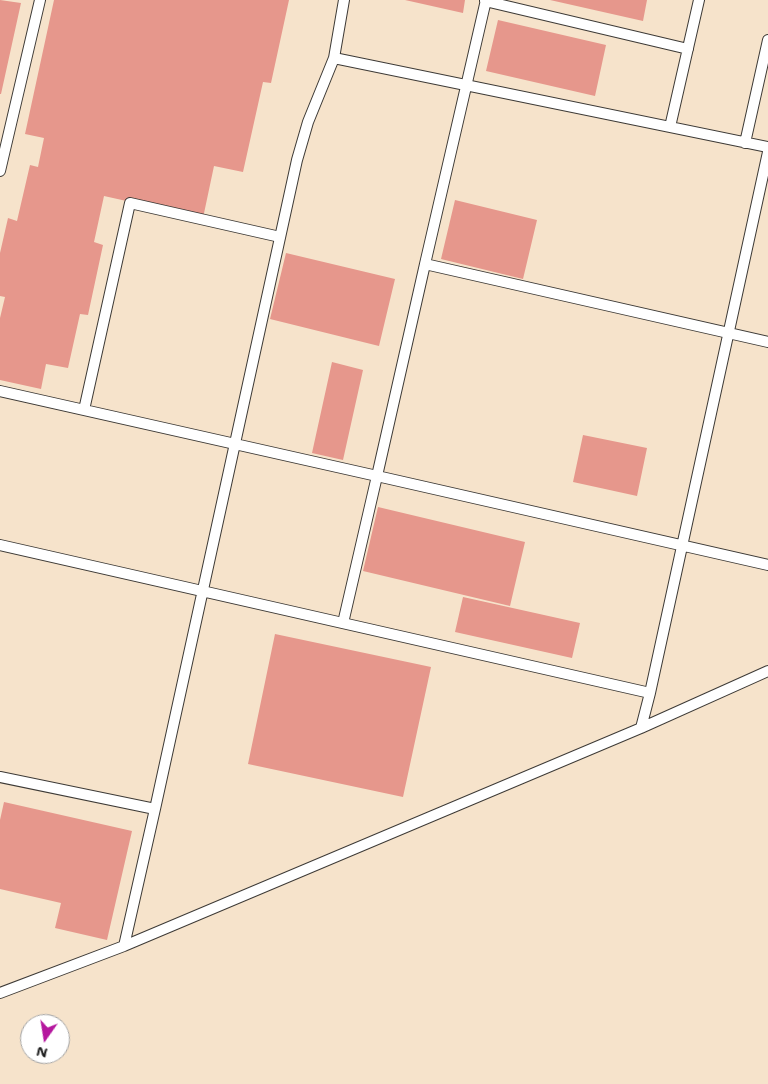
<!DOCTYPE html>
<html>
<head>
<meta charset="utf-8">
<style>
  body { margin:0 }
  #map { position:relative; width:768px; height:1084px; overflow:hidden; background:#f6e3cb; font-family:"Shantell Sans",sans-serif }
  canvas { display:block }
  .north { position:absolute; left:20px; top:1014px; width:50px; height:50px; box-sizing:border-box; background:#fff; border:1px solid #a4a4a4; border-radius:50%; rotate:193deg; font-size:14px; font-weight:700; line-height:20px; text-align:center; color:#1c1c1c }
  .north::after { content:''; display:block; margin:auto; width:18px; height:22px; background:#b5179e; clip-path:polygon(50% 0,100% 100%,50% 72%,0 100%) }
</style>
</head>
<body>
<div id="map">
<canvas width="768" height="1084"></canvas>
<div class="north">N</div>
</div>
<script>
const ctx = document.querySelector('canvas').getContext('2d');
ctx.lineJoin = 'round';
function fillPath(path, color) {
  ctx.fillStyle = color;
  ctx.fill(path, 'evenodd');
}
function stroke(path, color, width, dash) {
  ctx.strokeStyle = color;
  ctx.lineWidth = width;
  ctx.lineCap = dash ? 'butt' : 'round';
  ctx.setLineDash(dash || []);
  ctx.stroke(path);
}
fillPath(new Path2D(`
  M0,0L21,3L1,94H0Z
  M54,0H289L271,83L263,82L243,172L214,166L203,218L104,196L94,242L103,245L88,315L80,314L68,368L46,364L41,389L0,380V318L5,297L0,296V253L8,218L17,221L30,165L38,167L44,138L25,134Z
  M405,0H465L463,13Z
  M550,0H647L643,21Z
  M498,20L606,45L595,96L486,71Z
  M455,200L537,220L523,279L441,259Z
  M286,253L395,279L379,346L270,319Z
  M332,362L363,370L343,460L312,453Z
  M583,435L647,448L637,496L573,482Z
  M378,507L525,542L510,606L363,571Z
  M463,597L580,623L572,658L455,632Z
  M275,634L431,667L403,797L248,764Z
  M4,802L132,831L107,940L55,928L61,903L0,889V820Z`), '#e6978c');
const service = new Path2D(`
  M344,0L334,58L768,147
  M485,1L688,49
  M670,127L699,0
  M745,143L768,40
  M0,171L40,0
  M425,264L486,0
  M768,342L425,264L377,476L768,565
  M0,391L377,476L343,623
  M84,410L130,203L280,237
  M0,545L650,693
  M641,728L768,671
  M0,777L155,809L124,946
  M155,809L297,160L308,122L334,58
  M0,993L124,946L641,728L650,693L768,152`);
stroke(service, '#3d3a36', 12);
stroke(service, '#fff', 10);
</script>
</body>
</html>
